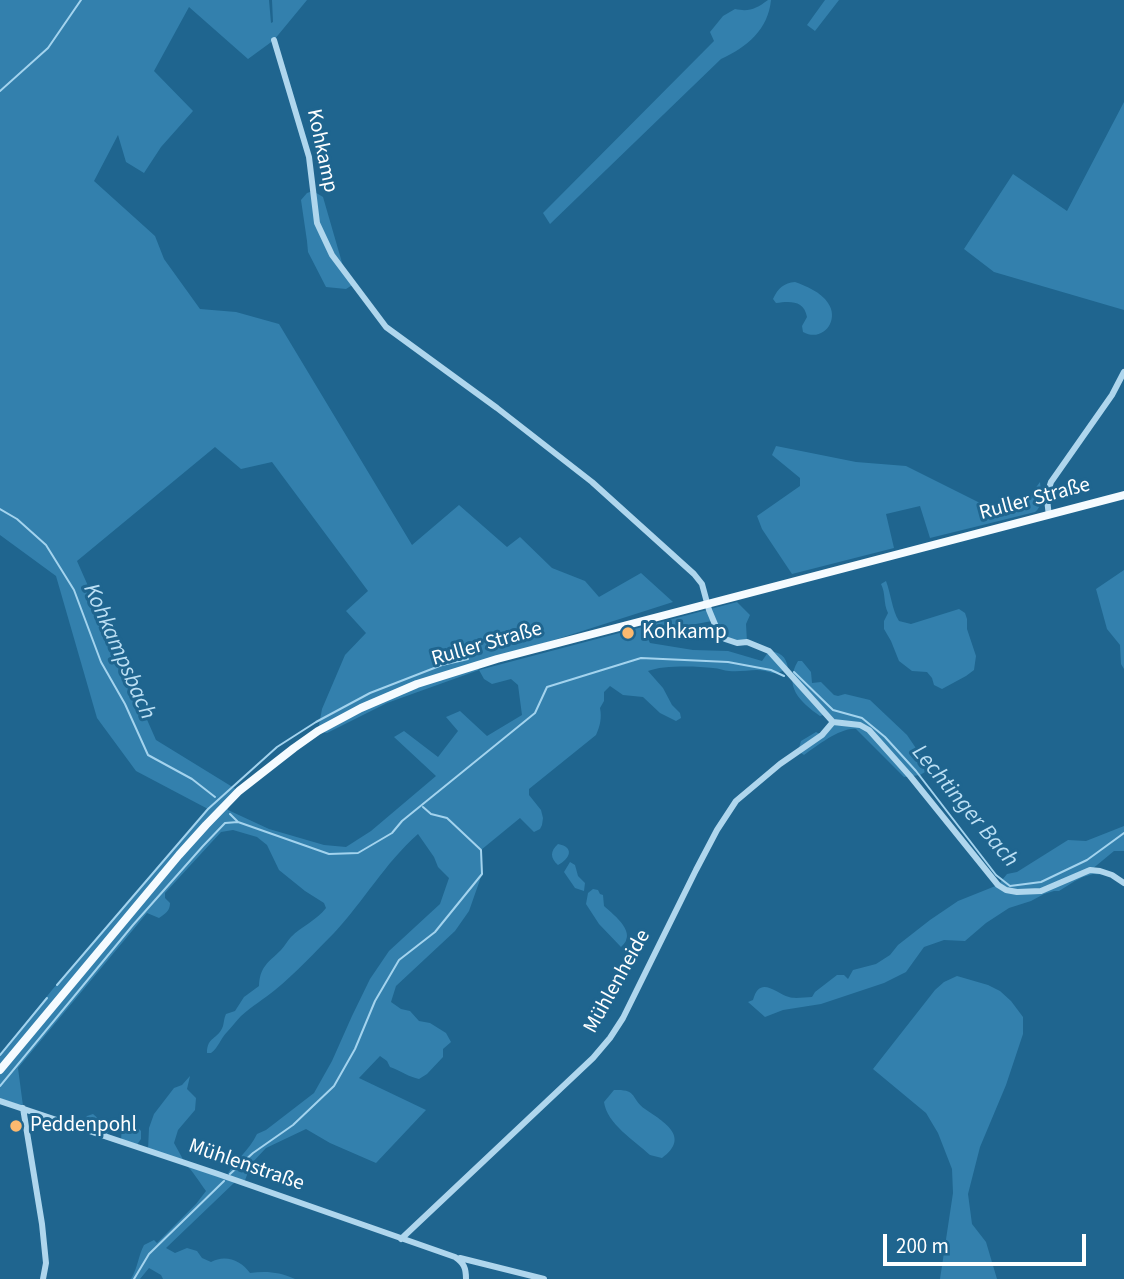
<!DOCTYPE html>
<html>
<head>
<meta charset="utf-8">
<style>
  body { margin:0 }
  #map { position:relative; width:1124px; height:1279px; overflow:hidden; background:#1f658f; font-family:"Source Sans 3",sans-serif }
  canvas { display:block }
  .scale { position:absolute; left:883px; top:1234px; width:203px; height:32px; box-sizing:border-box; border:4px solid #fff; border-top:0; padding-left:9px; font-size:21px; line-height:24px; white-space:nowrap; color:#fff; -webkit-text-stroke:5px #1f658f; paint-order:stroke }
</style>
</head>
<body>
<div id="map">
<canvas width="1124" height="1279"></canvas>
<div class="scale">200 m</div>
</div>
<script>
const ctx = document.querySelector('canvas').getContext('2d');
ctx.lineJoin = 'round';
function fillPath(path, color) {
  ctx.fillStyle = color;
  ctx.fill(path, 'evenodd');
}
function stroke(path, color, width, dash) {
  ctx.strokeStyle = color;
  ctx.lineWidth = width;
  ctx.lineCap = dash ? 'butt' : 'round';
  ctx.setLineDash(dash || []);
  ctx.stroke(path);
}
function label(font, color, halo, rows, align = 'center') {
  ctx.font = font + ' "Source Sans 3",sans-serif';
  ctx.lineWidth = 6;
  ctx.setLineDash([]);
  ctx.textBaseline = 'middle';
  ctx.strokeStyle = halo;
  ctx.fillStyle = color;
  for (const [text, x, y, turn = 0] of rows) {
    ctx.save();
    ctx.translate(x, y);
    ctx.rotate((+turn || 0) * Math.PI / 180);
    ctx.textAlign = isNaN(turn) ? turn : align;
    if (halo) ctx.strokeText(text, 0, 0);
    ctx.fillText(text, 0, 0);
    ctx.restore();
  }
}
fillPath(new Path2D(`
  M0,0H269L271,23L273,22L272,0H307L274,40L248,59L189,7L154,71L193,111L161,147L144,173L126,162L118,135L94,181L155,236L164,259L200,309L236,312L279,324L412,545L459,505L507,547L520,537L552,568L585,581L599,597L641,573L673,602L476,665L479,670L737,602L750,615L746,624L747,642L725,639L712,621L680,627L648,639L650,643L693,650L728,651L762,661L769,651C780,652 786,656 788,668C771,678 772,670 757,670C748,670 739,672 729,671C724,671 719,668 713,668C697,666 662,665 648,671L663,688L672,705L680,713L681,718L676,721L660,713L643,697L623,695L610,686L604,692V701L600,708C602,718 600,726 596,735L529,789V795L541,810L543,818L542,825L540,829L534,832L520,818L481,850L482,874L469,911L455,931L396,986L391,1002L401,1009L410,1011L419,1021L430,1023L446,1033L451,1042L443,1049V1057L427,1074L419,1079C409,1077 401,1071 390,1067L387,1061L380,1056L359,1078L426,1110L376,1163L330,1143L306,1129L266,1148L251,1164L244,1183L236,1181L166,1248L175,1253L187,1248L197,1251L202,1258L211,1262C225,1254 241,1260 250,1273C267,1271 279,1272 295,1279H163L161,1275L149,1268L140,1279H131C138,1268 138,1256 144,1245L154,1240L157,1243L196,1204L206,1191C199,1182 194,1172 185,1164C179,1158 157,1154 148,1150L149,1128L154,1114L174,1088L182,1085L190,1076L187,1089L196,1098L195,1110L178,1130L174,1143L185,1163L226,1177C235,1160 249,1151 257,1134L266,1130L314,1093L332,1061L352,1016L370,979L389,951L440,904L449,878L438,867L434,857L418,834C385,863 364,901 334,933C315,952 296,973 275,990C264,999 252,1006 241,1016C236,1021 232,1027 227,1032C220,1039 219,1047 211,1053H207C207,1036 218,1040 223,1026C224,1022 224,1018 226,1014L235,1011L244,997L259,986C260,966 268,963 281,950C285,946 287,941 291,937C302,926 317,920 326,908L324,903L305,891L279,870L267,845L257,837L233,830L221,832L165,893V898L170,903C170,911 165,914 159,918L147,913L18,1068L23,1106L0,1099V1055L52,990L208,809L136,771L97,718L56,576L0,535ZM215,447L241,469L272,462L368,591L346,611L366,633L345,655L322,709L318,731L327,733L387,703L479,670L484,679L492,684L511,679L518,685L522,715L487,736L460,711L446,717L458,731L438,757L404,731L394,737L436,776L371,831L346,847L324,845L269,829L228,810L226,803L239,791L156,740L77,561Z
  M768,0H771C768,30 747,47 721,59L550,224L543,213L714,41L710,32L723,16L735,9C749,12 756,9 768,0Z
  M825,0H839L815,31L807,25Z
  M1124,102V310L994,272L964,249L1013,174L1067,211Z
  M313,191L323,197L345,273L354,284L346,289L326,287L308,252L307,241L301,200L307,193Z
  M795,282C806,286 821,292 828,303C840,320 823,343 803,332L802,326L807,317C804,300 790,301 776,303L773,299C778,288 784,283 795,282Z
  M776,446L856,462L906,466L1006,516L1026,501L1040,482C1041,493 1044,505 1035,512L930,538L920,506L886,514L894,548L792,574L762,529L757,516L800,486V478L772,455Z
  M1124,570V669L1121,664L1120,645L1107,629L1096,589Z
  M886,581C891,594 892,610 899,621L911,624L959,609L965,613L967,619V629L976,656L974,670L966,676L942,689L934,685L932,678L927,672L912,671L899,661L891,641L884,629V621L888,613C883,603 886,594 881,584Z
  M798,661H802L811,672L812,683L821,682L834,695L838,696L845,694L870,700L907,735L924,760L927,768L925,772L920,775L904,777L856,729C841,727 817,746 804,755L798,751L801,741L816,732L822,735L833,722L826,714L820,716C800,702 783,686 798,661Z
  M1124,826V851H1114L1091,870L1112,875L1093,874L1083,877L1075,881L1059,891H1054L1044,894L1031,901L1009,908L986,923L965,941L944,940L924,947L906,972L884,983L821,1004L783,1010L765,1017L748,1002L753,1000C760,975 775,993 789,997C795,999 805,997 812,997L815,992L837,975H844L848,979L853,970L876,964L890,955L898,945L930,920L958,901L998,885L1007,874L1017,872L1068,840L1086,841Z
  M558,844C575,847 570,859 558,865C550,858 550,851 558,844Z
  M570,862L575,865L578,876L585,883L584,891L575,888L564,872Z
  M593,889L598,890L600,894L603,895L604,906C615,916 638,933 621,947L599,924L586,904L588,893Z
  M957,976L988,985L1000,991L1011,1001L1023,1017V1034L1006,1085L980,1147L968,1194L972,1224L986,1242L997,1279H940L953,1193L952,1169L938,1133L926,1113L873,1069L935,990L944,982Z
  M614,1090C638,1089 630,1098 645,1109C664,1122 691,1137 662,1158L650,1155C634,1140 607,1124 604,1102Z
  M93,1114L101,1121L105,1120L109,1123L110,1129L106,1136L89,1130L84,1120L87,1116Z
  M129,1124L136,1126L141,1131V1139L136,1146L122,1142C120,1134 122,1129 129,1124Z`), '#3380ad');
stroke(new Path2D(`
  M0,91L48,48L81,0
  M0,509L17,519L46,545L74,590L101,662L125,704L148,755L192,779L215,797
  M794,672L833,710L862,718L885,737L916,771L996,875L1010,886L1041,882L1087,860L1124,833
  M230,814L238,822L329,854L358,853L392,833L402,821L535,713L547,687L641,658L728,662L771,670L784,676
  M57,985L208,809L277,747L316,722L370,693L442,665L468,659
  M0,1055L47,998
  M0,1086L133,925L203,846L225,823L238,822
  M230,1174L253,1153L293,1125L334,1086L355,1049L375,1001L399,960L435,932L482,874L481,850L447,818L431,814L423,807
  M134,1279L149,1254L224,1181`), '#a3d3ee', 2);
stroke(new Path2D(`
  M274,40L309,157L317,223L332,255L386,327L497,408L592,482L694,574L702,584L709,610L719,634L725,639L737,643L747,642L769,651L833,722L860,725L869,730L910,776L998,885L1006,890L1017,892L1041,891L1090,870L1100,871L1112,875L1124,883
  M1049,515C1047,502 1046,494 1051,482L1112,395L1124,372
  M0,1101L218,1174L455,1257C464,1263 466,1268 466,1279
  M23,1108L42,1224L46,1263L43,1279
  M401,1239L593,1058L610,1038L623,1018L696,870L717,830L736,801L780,764L822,735L833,722
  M460,1258L544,1279`), '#afd6ed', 6);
stroke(new Path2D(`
  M0,1070L179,855L206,825L239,791L294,748L318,731L361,708L417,684L497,659L1124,495`), '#f5fbff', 8);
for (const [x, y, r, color] of [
  [628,633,7,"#fbb96f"],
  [16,1126,7,"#fbb96f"]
]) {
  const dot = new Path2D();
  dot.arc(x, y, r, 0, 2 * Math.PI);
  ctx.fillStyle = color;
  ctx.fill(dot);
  stroke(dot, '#1f658f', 2.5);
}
label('21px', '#fff', '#1f658f', [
  ["Kohkamp",321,151,78],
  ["Ruller Straße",1035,500,-15],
  ["Ruller Straße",487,645,-16],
  ["Mühlenheide",618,982,-61],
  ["Mühlenstraße",246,1166,19]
]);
label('21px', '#fff', '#1f658f', [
  ["Kohkamp",642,633],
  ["Peddenpohl",30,1126]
], 'left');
label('italic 23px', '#bbdff4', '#1f658f', [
  ["Kohkampsbach",118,652,66],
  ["Lechtinger Bach",964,807,50]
]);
</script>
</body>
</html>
